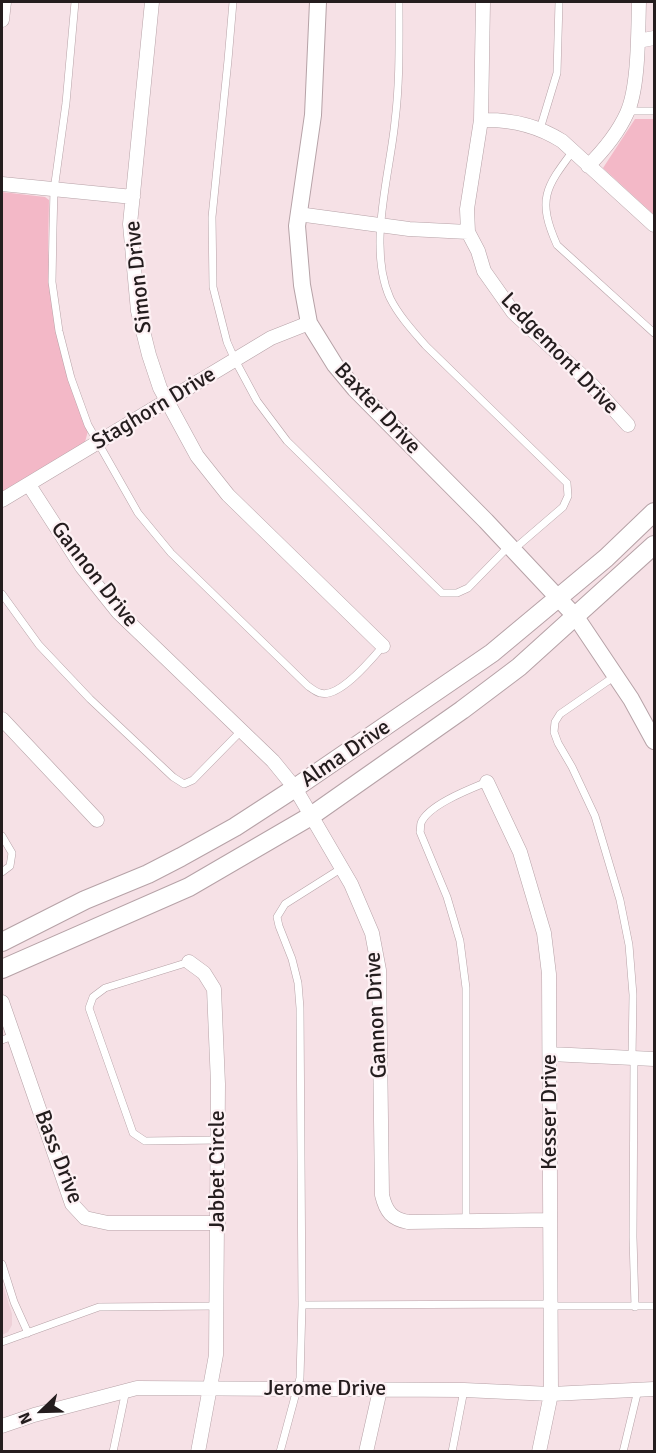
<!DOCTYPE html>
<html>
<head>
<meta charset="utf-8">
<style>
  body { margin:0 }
  #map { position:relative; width:656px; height:1453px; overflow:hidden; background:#f6e1e6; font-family:Signika,sans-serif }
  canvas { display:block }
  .frame { position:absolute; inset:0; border:3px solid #241d1e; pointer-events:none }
  .north { position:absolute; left:12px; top:1381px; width:60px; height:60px; -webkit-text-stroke:4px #fdf1f4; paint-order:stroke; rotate:247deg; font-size:16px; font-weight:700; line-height:24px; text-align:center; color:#241d1e }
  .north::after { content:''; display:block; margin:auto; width:21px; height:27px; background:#241d1e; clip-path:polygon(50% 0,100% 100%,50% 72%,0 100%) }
</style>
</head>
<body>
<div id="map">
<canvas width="656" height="1453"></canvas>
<div class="frame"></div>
<div class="north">N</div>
</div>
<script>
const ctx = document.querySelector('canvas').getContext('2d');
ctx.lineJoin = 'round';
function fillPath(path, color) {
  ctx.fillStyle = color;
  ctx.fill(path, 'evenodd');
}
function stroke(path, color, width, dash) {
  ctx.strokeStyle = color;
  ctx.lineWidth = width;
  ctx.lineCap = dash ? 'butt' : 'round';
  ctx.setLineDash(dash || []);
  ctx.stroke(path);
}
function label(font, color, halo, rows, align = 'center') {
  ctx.font = font + ' Signika,sans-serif';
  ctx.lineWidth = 4.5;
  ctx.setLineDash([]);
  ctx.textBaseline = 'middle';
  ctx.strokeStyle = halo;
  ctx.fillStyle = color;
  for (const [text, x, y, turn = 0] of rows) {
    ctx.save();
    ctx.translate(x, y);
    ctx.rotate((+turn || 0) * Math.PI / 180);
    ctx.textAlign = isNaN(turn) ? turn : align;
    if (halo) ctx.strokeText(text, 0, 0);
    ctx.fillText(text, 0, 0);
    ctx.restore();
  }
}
fillPath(new Path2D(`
  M2,1282L12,1314V1325L8,1332L2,1335Z`), '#eed1d8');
fillPath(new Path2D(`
  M635,119H654V215L603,168Z
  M2,192L45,197L49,200L48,250L51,293L88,431L85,442L2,492Z`), '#f3b8c7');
const service = new Path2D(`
  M75,2L66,103L54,190L53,228L52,282L59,331L71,378L88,425L138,513L171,553L308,686C311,688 316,692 320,693C339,699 371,660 383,646
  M233,2L228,60L212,217L213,287L227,342L235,360L257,401L287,441L442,593H457L468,588L509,546
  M399,2C399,41 400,81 395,121C390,174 367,247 390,298C399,316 413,331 426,346L567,483L568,496L563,507L513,550
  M628,111H654
  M540,129L557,73L559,2
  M573,151C545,188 537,200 557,245L654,333
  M2,594L39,645L90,699L173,777L184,784L193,780L242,730
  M615,676L560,714L555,722L554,732L558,743L572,767L595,816L620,900L629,945L633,995L632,1058
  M2,836L12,853L10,866L2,872
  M189,962L105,988L93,997L89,1008L133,1133L145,1141L218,1140
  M2,1040L13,1036
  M634,1058L633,1237L635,1307
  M466,1221V988L460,941L447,897L420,832C421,829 420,826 421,823C428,805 470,789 487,782
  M2,1264L14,1302L28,1333
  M302,1305L300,1008L298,983L292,959L279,926L277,917L285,904L342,868
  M551,1306H654
  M2,1342L99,1307L217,1306
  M113,1452L126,1390
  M280,1452L300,1378L302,1305L551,1304
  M452,1452L464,1390
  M623,1452L638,1390`);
const minor = new Path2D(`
  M152,2L130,224L138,311L149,355L160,388L197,456L228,495L383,646
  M483,2L481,120L467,209L468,232L478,251L484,271L513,312L592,385L628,425
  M2,20L4,2
  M638,41L654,38
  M481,120C511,119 537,125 562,141L654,225
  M588,166C604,150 618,133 627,113C639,87 638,31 639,2
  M2,184L133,197
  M298,214L409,229L468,232
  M29,485L82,567L118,612L273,761L295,788L351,884L372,933L379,970L382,1195C386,1212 392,1219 408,1222L550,1220
  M2,500L271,338L309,323
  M2,719L97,820
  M487,782L520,852L544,933L549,974L551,1394L539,1452
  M189,962L204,973L214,989L218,1084L216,1355L198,1452
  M2,1002L72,1204L85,1218L108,1223H218
  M550,1054L654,1059
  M2,1426L34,1415L137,1388L464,1390L551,1394L654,1389
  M366,1452L380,1390`);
const tertiary = new Path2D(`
  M318,2L313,115L297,226L302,285L309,323L335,365L355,389L486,521L576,617L631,699L654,741`);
const secondary = new Path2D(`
  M2,942L85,900L148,874L181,857L235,827L295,788L492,653L606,558L654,512
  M2,969L189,887L311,816L462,710L519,667L654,545`);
stroke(service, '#b6a2a7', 8);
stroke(minor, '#b6a2a7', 15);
stroke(tertiary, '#b6a2a7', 18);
stroke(secondary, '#b6a2a7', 20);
stroke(service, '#fff', 7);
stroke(minor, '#fff', 14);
stroke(tertiary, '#fff', 16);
stroke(secondary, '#fff', 18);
label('22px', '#241d1e', '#fdf1f4', [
  ["Simon Drive",139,277,-96],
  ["Ledgemont Drive",559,354,46],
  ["Staghorn Drive",154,409,-31],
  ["Baxter Drive",377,409,47],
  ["Gannon Drive",94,575,52],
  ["Alma Drive",346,754,-34],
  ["Gannon Drive",377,1015,-93],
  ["Kesser Drive",550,1112,-90],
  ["Bass Drive",58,1157,69],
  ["Jabbet Circle",218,1171,-90],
  ["Jerome Drive",325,1389]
]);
</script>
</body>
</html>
